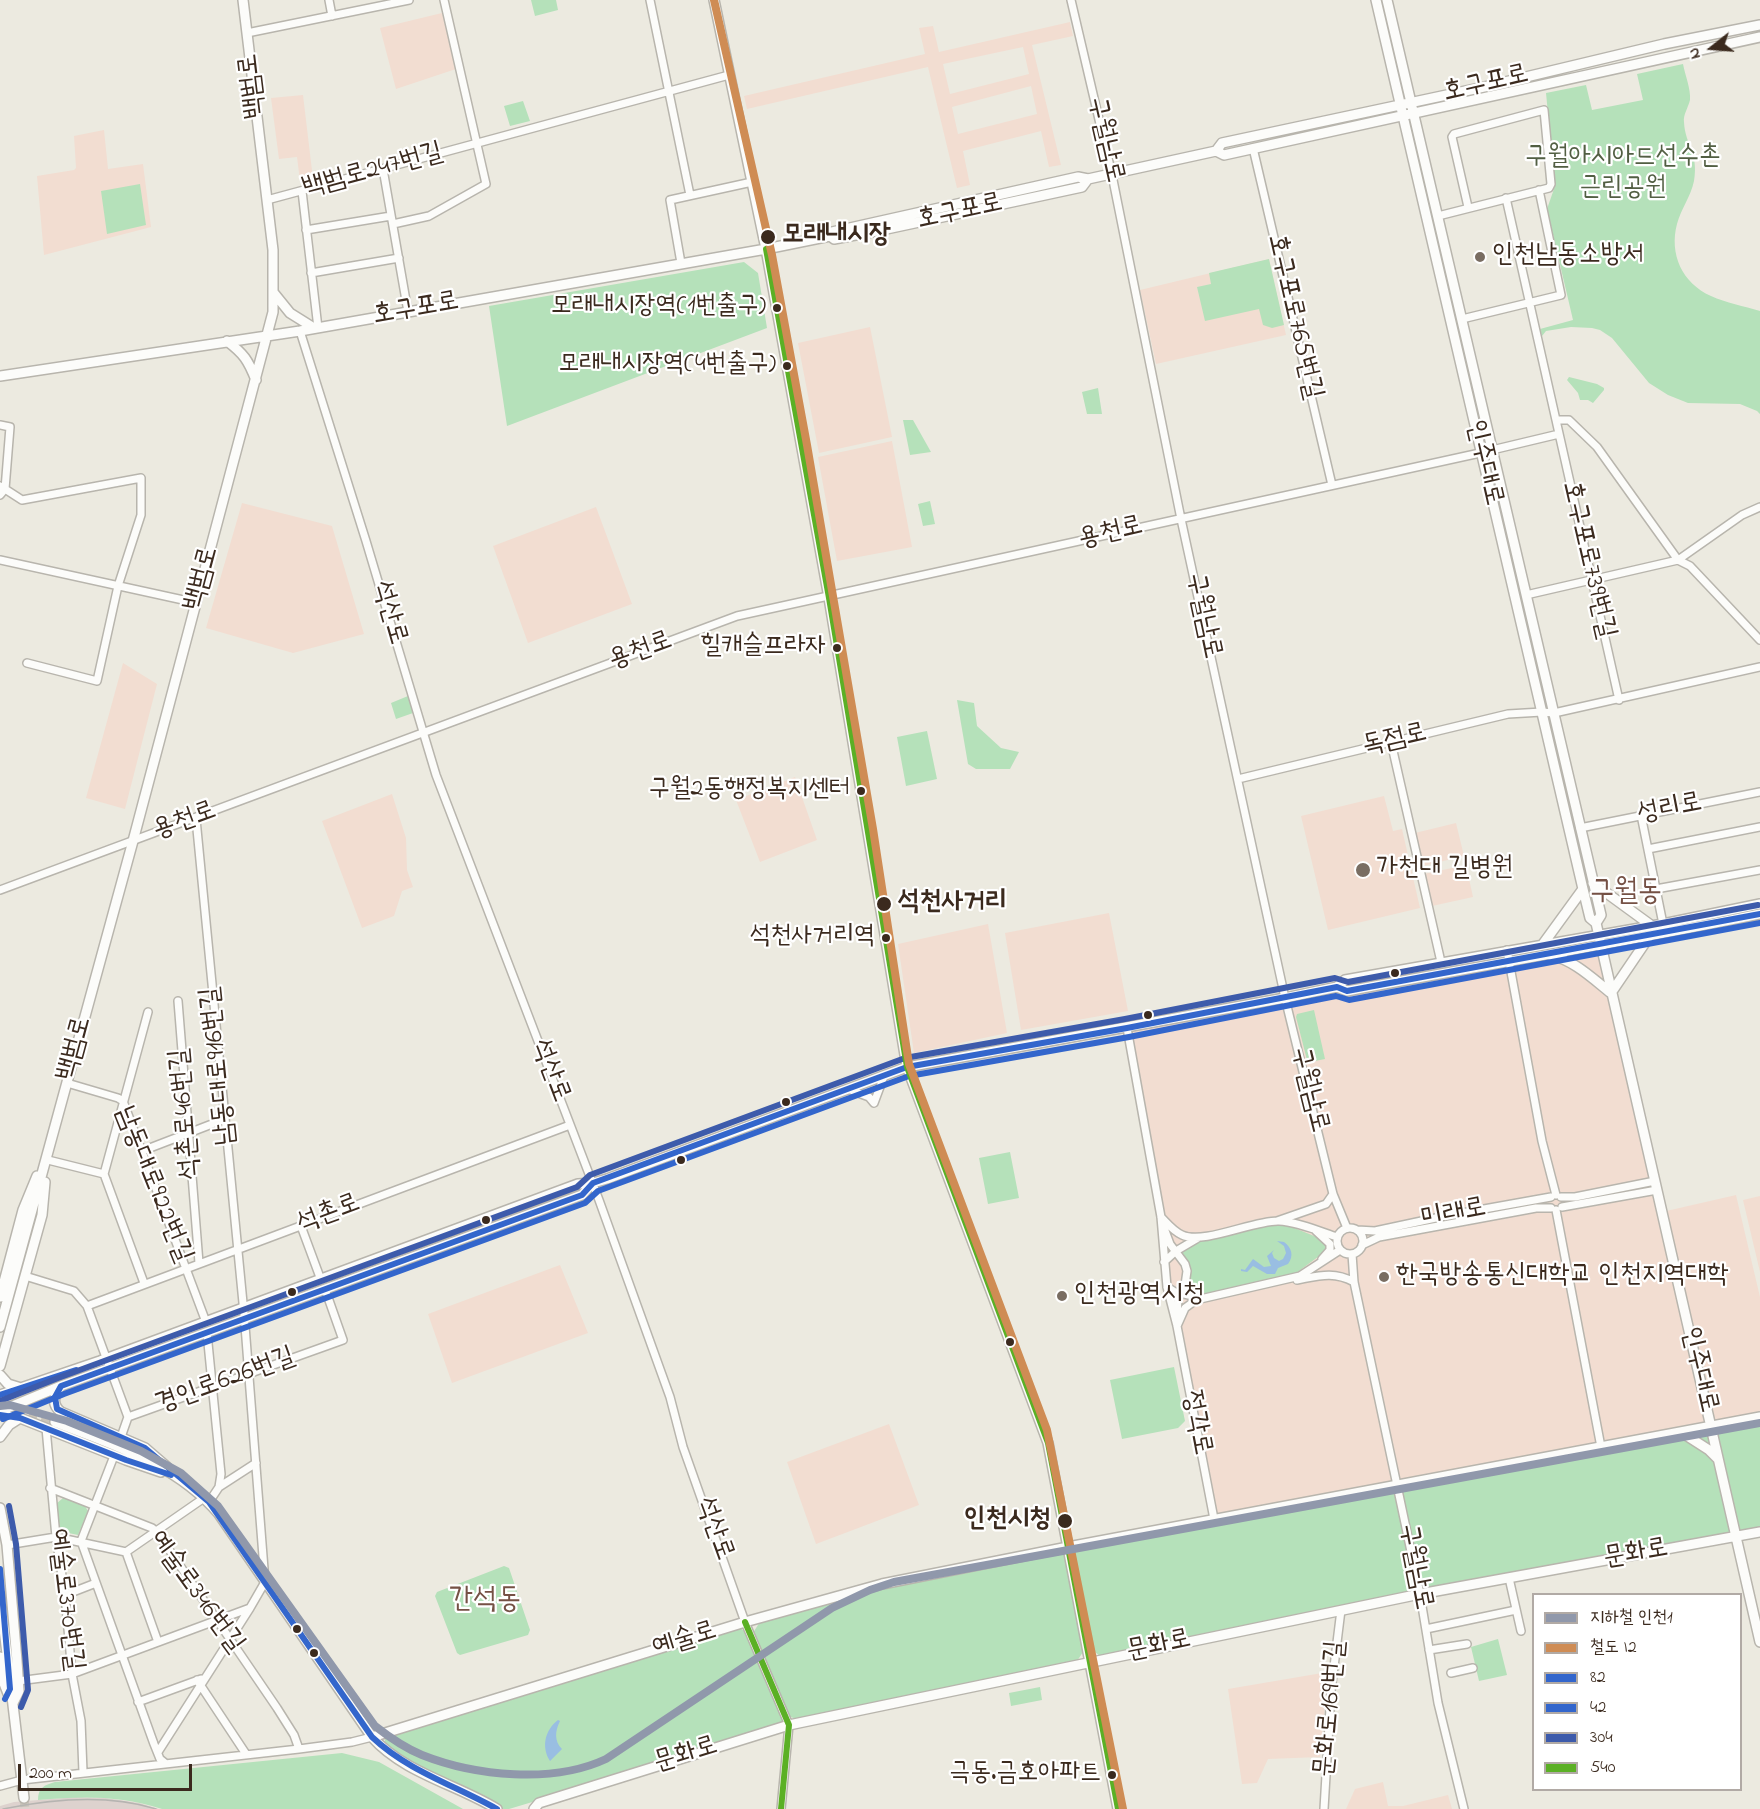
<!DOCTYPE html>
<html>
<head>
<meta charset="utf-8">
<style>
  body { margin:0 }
  #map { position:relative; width:1760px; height:1809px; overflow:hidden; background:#eceae0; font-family:"Indie Flower","Poor Story",sans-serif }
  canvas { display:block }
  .legend { position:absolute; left:1532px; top:1593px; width:210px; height:198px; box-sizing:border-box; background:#fff; border:2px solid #b1aaa5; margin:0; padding:8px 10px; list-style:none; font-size:18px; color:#3b2a1e }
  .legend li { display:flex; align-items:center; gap:12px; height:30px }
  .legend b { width:30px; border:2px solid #b1aaa5 }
  .north { position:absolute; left:1682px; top:18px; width:60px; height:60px; -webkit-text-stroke:4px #fff; paint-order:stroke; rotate:253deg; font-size:16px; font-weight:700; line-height:24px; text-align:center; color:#3b2a1e }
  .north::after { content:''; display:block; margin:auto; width:21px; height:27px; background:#3b2a1e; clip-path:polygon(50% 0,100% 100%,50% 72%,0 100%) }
  .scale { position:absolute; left:18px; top:1764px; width:174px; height:27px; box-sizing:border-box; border:3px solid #3b2a1e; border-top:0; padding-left:8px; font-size:18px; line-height:21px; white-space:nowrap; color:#3b2a1e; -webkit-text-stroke:4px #fff; paint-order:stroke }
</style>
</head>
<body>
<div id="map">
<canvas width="1760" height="1809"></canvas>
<ul class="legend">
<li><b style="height:8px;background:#9098ab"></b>지하철 인천1</li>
<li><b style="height:8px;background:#cf8c54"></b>철도 I2</li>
<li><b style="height:8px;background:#36c"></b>82</li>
<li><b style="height:8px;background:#36c"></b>42</li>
<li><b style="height:8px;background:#3d5bab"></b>304</li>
<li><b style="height:8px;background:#5bb025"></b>540</li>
</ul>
<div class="north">N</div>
<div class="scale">200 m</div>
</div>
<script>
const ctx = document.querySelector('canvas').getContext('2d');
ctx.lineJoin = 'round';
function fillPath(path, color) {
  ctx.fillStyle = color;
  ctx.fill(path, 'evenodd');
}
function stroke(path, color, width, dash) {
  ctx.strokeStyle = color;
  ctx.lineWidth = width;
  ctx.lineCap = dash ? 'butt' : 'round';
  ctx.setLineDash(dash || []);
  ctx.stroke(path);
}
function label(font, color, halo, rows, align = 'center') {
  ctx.font = font + ' "Indie Flower","Poor Story",sans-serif';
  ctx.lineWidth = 4.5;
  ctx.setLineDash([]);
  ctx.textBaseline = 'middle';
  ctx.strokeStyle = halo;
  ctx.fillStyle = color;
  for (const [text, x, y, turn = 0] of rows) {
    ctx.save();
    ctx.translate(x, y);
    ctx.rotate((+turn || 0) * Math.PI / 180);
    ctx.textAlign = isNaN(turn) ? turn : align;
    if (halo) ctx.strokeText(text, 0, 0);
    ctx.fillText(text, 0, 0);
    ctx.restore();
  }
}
fillPath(new Path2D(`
  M442,13L456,69L396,89L380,28Z
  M1070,22L1073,36L1032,45L1061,165L1049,167L1041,131L963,151L970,185L957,188L928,67L747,109L744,96L925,54L919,28L933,26L939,52ZM1023,47L1029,74L950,94L943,64ZM1031,86L1037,114L958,134L952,107Z
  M303,95L313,179L300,181L297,157L279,159L271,98Z
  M104,130L108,169L143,164L151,227L44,255L37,176L74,170L76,168L74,136Z
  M1269,259L1286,335L1156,364L1140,290Z
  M870,327L892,437L819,453L798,343Z
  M892,441L912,547L837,561L818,457Z
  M242,503L332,526L364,634L293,653L206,628Z
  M596,507L632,604L528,643L493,546Z
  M123,663L157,684L125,809L86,798Z
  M795,777L817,840L760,862L736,800Z
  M392,794L406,838L407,870L413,887L402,891L394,916L362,928L322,821Z
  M1384,796L1393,831L1402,829L1420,908L1328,930L1301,816Z
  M1456,823L1464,856L1423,866L1415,833Z
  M1466,865L1473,897L1432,906L1424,874Z
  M1109,913L1128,1011L1021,1030L1005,933Z
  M988,924L1007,1033L914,1053L898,944Z
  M1601,945L1662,1212L1736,1195L1760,1297V1417L1214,1519L1167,1287L1161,1217L1127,1028Z
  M1760,1196V1272L1743,1200Z
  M560,1265L588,1333L452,1383L428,1314Z
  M889,1424L919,1505L816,1544L787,1462Z
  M1328,1672L1320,1757L1268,1759L1257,1783L1242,1784L1228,1689Z
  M1383,1782L1388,1806H1403L1448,1795L1452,1809H1346L1355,1789Z`), '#f2ddd1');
fillPath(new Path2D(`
  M76,1797L106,1798L139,1803L159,1809H0V1806L14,1802Z`), '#ddd2ce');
fillPath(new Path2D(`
  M531,0H556L558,10L535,16Z
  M1683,64C1685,75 1691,89 1690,100C1688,108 1683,115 1684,122C1685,145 1699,153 1694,181C1691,196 1681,209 1677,224C1669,254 1682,283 1711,296C1726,303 1744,306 1760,311V414L1757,411L1740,404L1688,403L1668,395L1649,383L1612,338L1600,330L1592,328L1571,327L1546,331L1542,336L1540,329L1573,320L1547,209L1555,186L1546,93L1586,85L1592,110L1643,100L1637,74Z
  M523,101L530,121L510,126L504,106Z
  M140,184L146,225L107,234L101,191Z
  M1269,259L1284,325L1272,328L1263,325L1259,309L1205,321L1197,287L1211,284L1209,273Z
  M744,262L758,273L767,328L507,426L489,306Z
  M1569,377L1597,384L1604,388V390L1593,403L1588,400H1580L1578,393L1567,380Z
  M1098,388L1102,414H1087L1082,392Z
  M903,420H913L931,452L910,455Z
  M930,501L935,524L923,526L918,504Z
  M408,696L413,713L396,719L391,703Z
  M957,700L974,703L977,726L1001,748L1019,752L1010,769H976L968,764Z
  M927,731L937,779L906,786L897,737Z
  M1314,1010L1325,1059L1310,1062L1307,1060L1296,1017L1297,1014Z
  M1010,1152L1019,1198L988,1204L979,1158Z
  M1277,1221L1324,1240L1326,1245V1251L1288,1279L1204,1298L1180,1293L1187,1271L1176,1251L1201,1237Z
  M1174,1367L1185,1421L1178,1428L1122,1439L1110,1380Z
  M1760,1417V1529L1422,1590L1419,1586L1410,1596L1104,1659L1087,1646L1075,1664L803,1722L786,1715L782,1727L509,1809H496L388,1753L384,1744L386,1736L736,1625L751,1636L763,1617L870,1588L1057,1549L1070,1559L1068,1547Z
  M63,1498L85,1506L88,1511L78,1535L59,1531L56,1504Z
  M504,1566L509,1568L530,1630L528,1635L460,1655L457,1653L435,1596L437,1592Z
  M1498,1639L1507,1675L1479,1681L1471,1647Z
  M1040,1687L1042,1700L1011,1706L1009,1693Z
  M342,1753L379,1762L463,1809H162C118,1795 83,1796 38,1800C38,1788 44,1785 55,1782Z`), '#b5e1ba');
fillPath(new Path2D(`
  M1277,1241L1284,1242C1292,1248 1294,1256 1288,1264L1278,1268L1275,1274H1267L1253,1266L1247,1272L1241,1271V1269L1245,1270L1253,1259L1264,1267L1271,1266L1267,1256L1274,1250L1272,1253L1274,1258L1279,1261L1283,1259L1286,1253L1284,1246Z
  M558,1720L560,1721C555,1731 554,1741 562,1749L550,1761C541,1747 545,1730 558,1720Z`), '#99bee2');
stroke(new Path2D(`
  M2,1410L31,1414L55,1422
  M24,1798L25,1809`), '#c9c4b9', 9, [9, 4.5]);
const minor = new Path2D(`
  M329,0L332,16
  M650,0L690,195
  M1071,0L1112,175L1181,519L1285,998L1333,1194L1347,1228
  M247,33L409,0
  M1253,148L1332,485
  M383,169L408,312
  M302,191L318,328
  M1506,198L1619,700
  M267,200L729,75
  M1438,216L1549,188L1551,184L1544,110L1454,134L1452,137L1468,207
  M393,224L429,216L486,184L444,0
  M306,230L391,216
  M681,263L670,200L752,182
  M311,273L399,258
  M1462,319L1561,295L1539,190
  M300,331L366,541L436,775L599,1200L670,1397L683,1447L745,1622L789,1725L781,1809
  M1556,420H1569L1597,447L1678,560L1690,566L1760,640
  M0,425L10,427L5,489L0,486
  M1492,450L1559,434
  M0,495L5,489L22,500L141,478V515L118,586L97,681L27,663
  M0,560L197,603
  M1526,595L1678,560L1742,515L1760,507
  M1391,742L1441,962
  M1238,779L1508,714L1542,712L1554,713L1760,667
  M1641,815L1663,924
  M1580,828L1760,792
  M1648,849L1760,827
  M1656,889L1760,870
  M0,890L737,616L1480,453
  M1507,950L1542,1141L1556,1195
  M178,1001L199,1263
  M1127,1028L1161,1217L1167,1287L1177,1326L1214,1519
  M67,1083L118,1098L123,1101L206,1322
  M848,1089L869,1097L874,1103L884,1076
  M142,1151L225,1119
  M48,1160L104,1174
  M104,1174L148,1012
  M104,1174L144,1283
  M1561,1197H1575L1655,1181
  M1562,1207L1657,1190
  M1556,1210L1601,1447
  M1161,1217C1167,1223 1173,1231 1182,1235C1204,1245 1254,1220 1279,1221C1298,1222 1319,1231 1337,1237
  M1277,1221L1326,1204L1333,1194
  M301,1226L321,1280
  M1337 1241a13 13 0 1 1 26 0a13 13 0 1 1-26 0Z
  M1164,1228L1170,1244L1185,1264L1187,1271L1185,1285L1178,1298L1177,1316
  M1357,1230L1375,1231L1445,1216L1551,1197
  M1316,1231L1330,1244V1250L1322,1259
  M1362,1245L1379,1237L1536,1208H1551
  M1352,1254L1354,1282L1420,1594L1438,1703L1464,1809
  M1164,1262L1176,1251L1198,1238
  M25,1276L74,1291L87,1306L128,1417
  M1297,1280C1319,1276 1333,1271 1354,1282
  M1167,1287L1175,1292L1202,1298
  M87,1306L570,1125
  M1177,1326L1185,1308L1196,1300L1300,1276L1340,1250
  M207,1333L221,1474L219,1487
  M46,1428L56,1537L65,1595L72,1674L81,1721L83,1772
  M121,1437L128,1417L343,1340L325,1289
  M114,1456L81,1541L154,1744L160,1759L165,1763
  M50,1488L152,1528L157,1532L277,1708L294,1735L299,1749
  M209,1502L219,1487L256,1463
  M7,1545L56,1537L126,1552L204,1498
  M126,1552L158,1642
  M1509,1578L1521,1631
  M65,1595L96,1583
  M1426,1629L1516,1610
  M1429,1650L1467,1644
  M1451,1673L1473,1668
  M197,1680L246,1754
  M18,1681L72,1674L250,1608L265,1582L244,1313L196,819
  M138,1702L201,1679
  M158,1752L250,1608
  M0,1786L22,1780L299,1749L352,1742L372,1737
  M1324,1809L1331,1691L1341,1610`);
const major = new Path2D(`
  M714,0L766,249L829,598L907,1067L1048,1443L1118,1809
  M1376,0L1583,889L1590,918L1596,923L1760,1642
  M1387,0L1601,915L1596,923
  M1216,151L1222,143L1484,87L1664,44L1760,25
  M830,236L834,239L882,230L1082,187L1088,179
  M273,292L290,313L314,328
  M227,341C244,354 248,360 256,380
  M0,376L300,331L766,249L830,236L832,232L1078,177L1088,179L1216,151L1224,155L1760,37
  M1593,883L1652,926
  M1543,944L1583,889
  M1550,955C1574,960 1592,978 1611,993L1649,937
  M1337,987L1347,991C1485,965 1623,943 1760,914
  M0,1297L23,1210L37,1176
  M0,1327L133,841L273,312V250L243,0
  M0,1366L42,1215L45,1182
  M0,1375L8,1384L21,1388
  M61,1386C54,1395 51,1404 61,1412L145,1448L167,1467
  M0,1395L100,1361L578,1184L593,1183L607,1179L907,1067L1285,998L1337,987L1345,980L1663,924L1760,904
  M0,1411L61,1386L582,1195L593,1183
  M0,1415L20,1418L126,1460L161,1472
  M55,1422C114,1445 177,1464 219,1514L372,1737C404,1773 456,1784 497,1809
  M1681,1432L1709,1450L1718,1459
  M0,1437L9,1425L20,1418
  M0,1508L7,1545L17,1661L19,1691L13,1703
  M0,1595L24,1798
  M0,1657L3,1681L9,1696
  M372,1737L745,1622L882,1584L1068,1547L1760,1417
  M534,1809L539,1803L789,1725L1420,1594L1760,1532`);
stroke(minor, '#b8b5ad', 10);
stroke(major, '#b8b5ad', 12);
stroke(minor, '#fcfcfa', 7);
stroke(major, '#fcfcfa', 9);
stroke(new Path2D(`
  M3,1809C52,1799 108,1794 156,1809`), '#b6b4b1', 1.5);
stroke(new Path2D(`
  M0,1395L76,1370
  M0,1415L20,1418L126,1460L171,1475
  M497,1809C454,1785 408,1771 372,1737L209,1502L145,1448L57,1409L55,1397L61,1386L582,1195L593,1183L907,1067L1127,1028L1337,987L1347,991L1760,914`), '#36c', 6);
stroke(new Path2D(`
  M3,1419L64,1394L585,1203L598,1191L909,1076L1129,1037L1336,996L1349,1000L1760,923
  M0,1569L10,1689L5,1699`), '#36c', 6);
stroke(new Path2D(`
  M0,1401L58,1378L577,1187L590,1175L905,1058L1125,1019L1335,978L1348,982L1758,905
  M9,1506L16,1544L28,1690L21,1707`), '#3d5bab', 6);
stroke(new Path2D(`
  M766,249L829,598L907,1067L1048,1443L1118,1809
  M745,1622L789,1725L781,1809`), '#5bb025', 6);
stroke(new Path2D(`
  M714,0L772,255L807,445L873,829L909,1064L1047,1430L1123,1809`), '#cf8c54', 8);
stroke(new Path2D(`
  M0,1406L10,1405L67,1421L141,1451L181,1473L218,1506L375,1726C389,1737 405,1748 422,1755C475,1776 553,1784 606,1759L832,1608L870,1590L894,1582L1760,1423`), '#9098ab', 8);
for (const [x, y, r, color] of [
  [768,237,8,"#3b2a1e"],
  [1480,257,6,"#796d62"],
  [777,308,5,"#3b2a1e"],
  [787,366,5,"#3b2a1e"],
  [837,648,5,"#3b2a1e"],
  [861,791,5,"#3b2a1e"],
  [1363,870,8,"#796d62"],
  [884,904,8,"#3b2a1e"],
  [886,938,5,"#3b2a1e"],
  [1395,973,5,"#3b2a1e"],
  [1148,1015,5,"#3b2a1e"],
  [786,1102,5,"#3b2a1e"],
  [681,1160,5,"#3b2a1e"],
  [486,1220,5,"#3b2a1e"],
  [1384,1277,6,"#796d62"],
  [292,1292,5,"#3b2a1e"],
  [1062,1296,6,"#796d62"],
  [1010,1342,5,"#3b2a1e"],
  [1065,1521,8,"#3b2a1e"],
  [297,1629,5,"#3b2a1e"],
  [314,1653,5,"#3b2a1e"],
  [1112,1775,5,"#3b2a1e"]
]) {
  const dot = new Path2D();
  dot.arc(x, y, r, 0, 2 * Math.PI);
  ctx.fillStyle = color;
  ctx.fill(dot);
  stroke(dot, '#fff', 2);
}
label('26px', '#3b2a1e', '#fff', [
  ["모래내시장역(1번출구)",766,308],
  ["모래내시장역(4번출구)",776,366],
  ["힐캐슬프라자",826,648],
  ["구월2동행정복지센터",850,791],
  ["석천사거리역",875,938],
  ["극동.금호아파트",1101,1775]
], 'right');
label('27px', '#3b2a1e', '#fff', [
  ["호구포로",1486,85,-13],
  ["백범로",254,86,-97],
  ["구월남로",1104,140,77],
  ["백범로247번길",373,172,-15],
  ["호구포로",960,213,-12],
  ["호구포로",416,310,-10],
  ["호구포로765번길",1293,317,77],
  ["인주대로",1483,463,77],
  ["용천로",1111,534,-13],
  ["호구포로739번길",1587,560,77],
  ["백범로",203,579,-75],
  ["석산로",388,613,74],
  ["구월남로",1202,616,78],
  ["용천로",641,652,-20],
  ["독점로",1395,741,-13],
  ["성리로",1670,810,-11],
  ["용천로",185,822,-20],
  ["백범로",76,1049,-75],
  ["남동대로916번길",220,1066,-96],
  ["석산로",549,1071,69],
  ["구월남로",1308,1090,76],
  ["석촌로46번길",187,1114,-95],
  ["남동대로922번길",152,1185,68],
  ["석촌로",329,1215,-21],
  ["미래로",1454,1215,-11],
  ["인주대로",1698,1370,77],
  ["경인로626번길",226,1382,-20],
  ["정각로",1195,1423,79],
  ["석산로",713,1529,70],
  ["문화로",1636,1555,-10],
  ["구월남로",1414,1567,79],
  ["예술로346번길",195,1593,54],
  ["예술로370번길",64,1600,83],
  ["예술로",685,1641,-17],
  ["문화로",1159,1647,-12],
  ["문화로169번길",1332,1709,-85],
  ["문화로",686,1756,-17]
]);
label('27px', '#525f43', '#fff', [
  ["구월아시아드선수촌",1623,159],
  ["근린공원",1623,190]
]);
label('bold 27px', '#3b2a1e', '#fff', [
  ["모래내시장",782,237],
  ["석천사거리",898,904],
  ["인천시청",1051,1521,"right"]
], 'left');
label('27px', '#3b2a1e', '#fff', [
  ["인천남동소방서",1492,257],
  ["가천대 길병원",1376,870],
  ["한국방송통신대학교 인천지역대학",1396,1277],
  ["인천광역시청",1074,1296]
], 'left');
label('30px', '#755145', '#fff', [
  ["구월동",1626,894],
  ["간석동",485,1602]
]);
</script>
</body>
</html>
